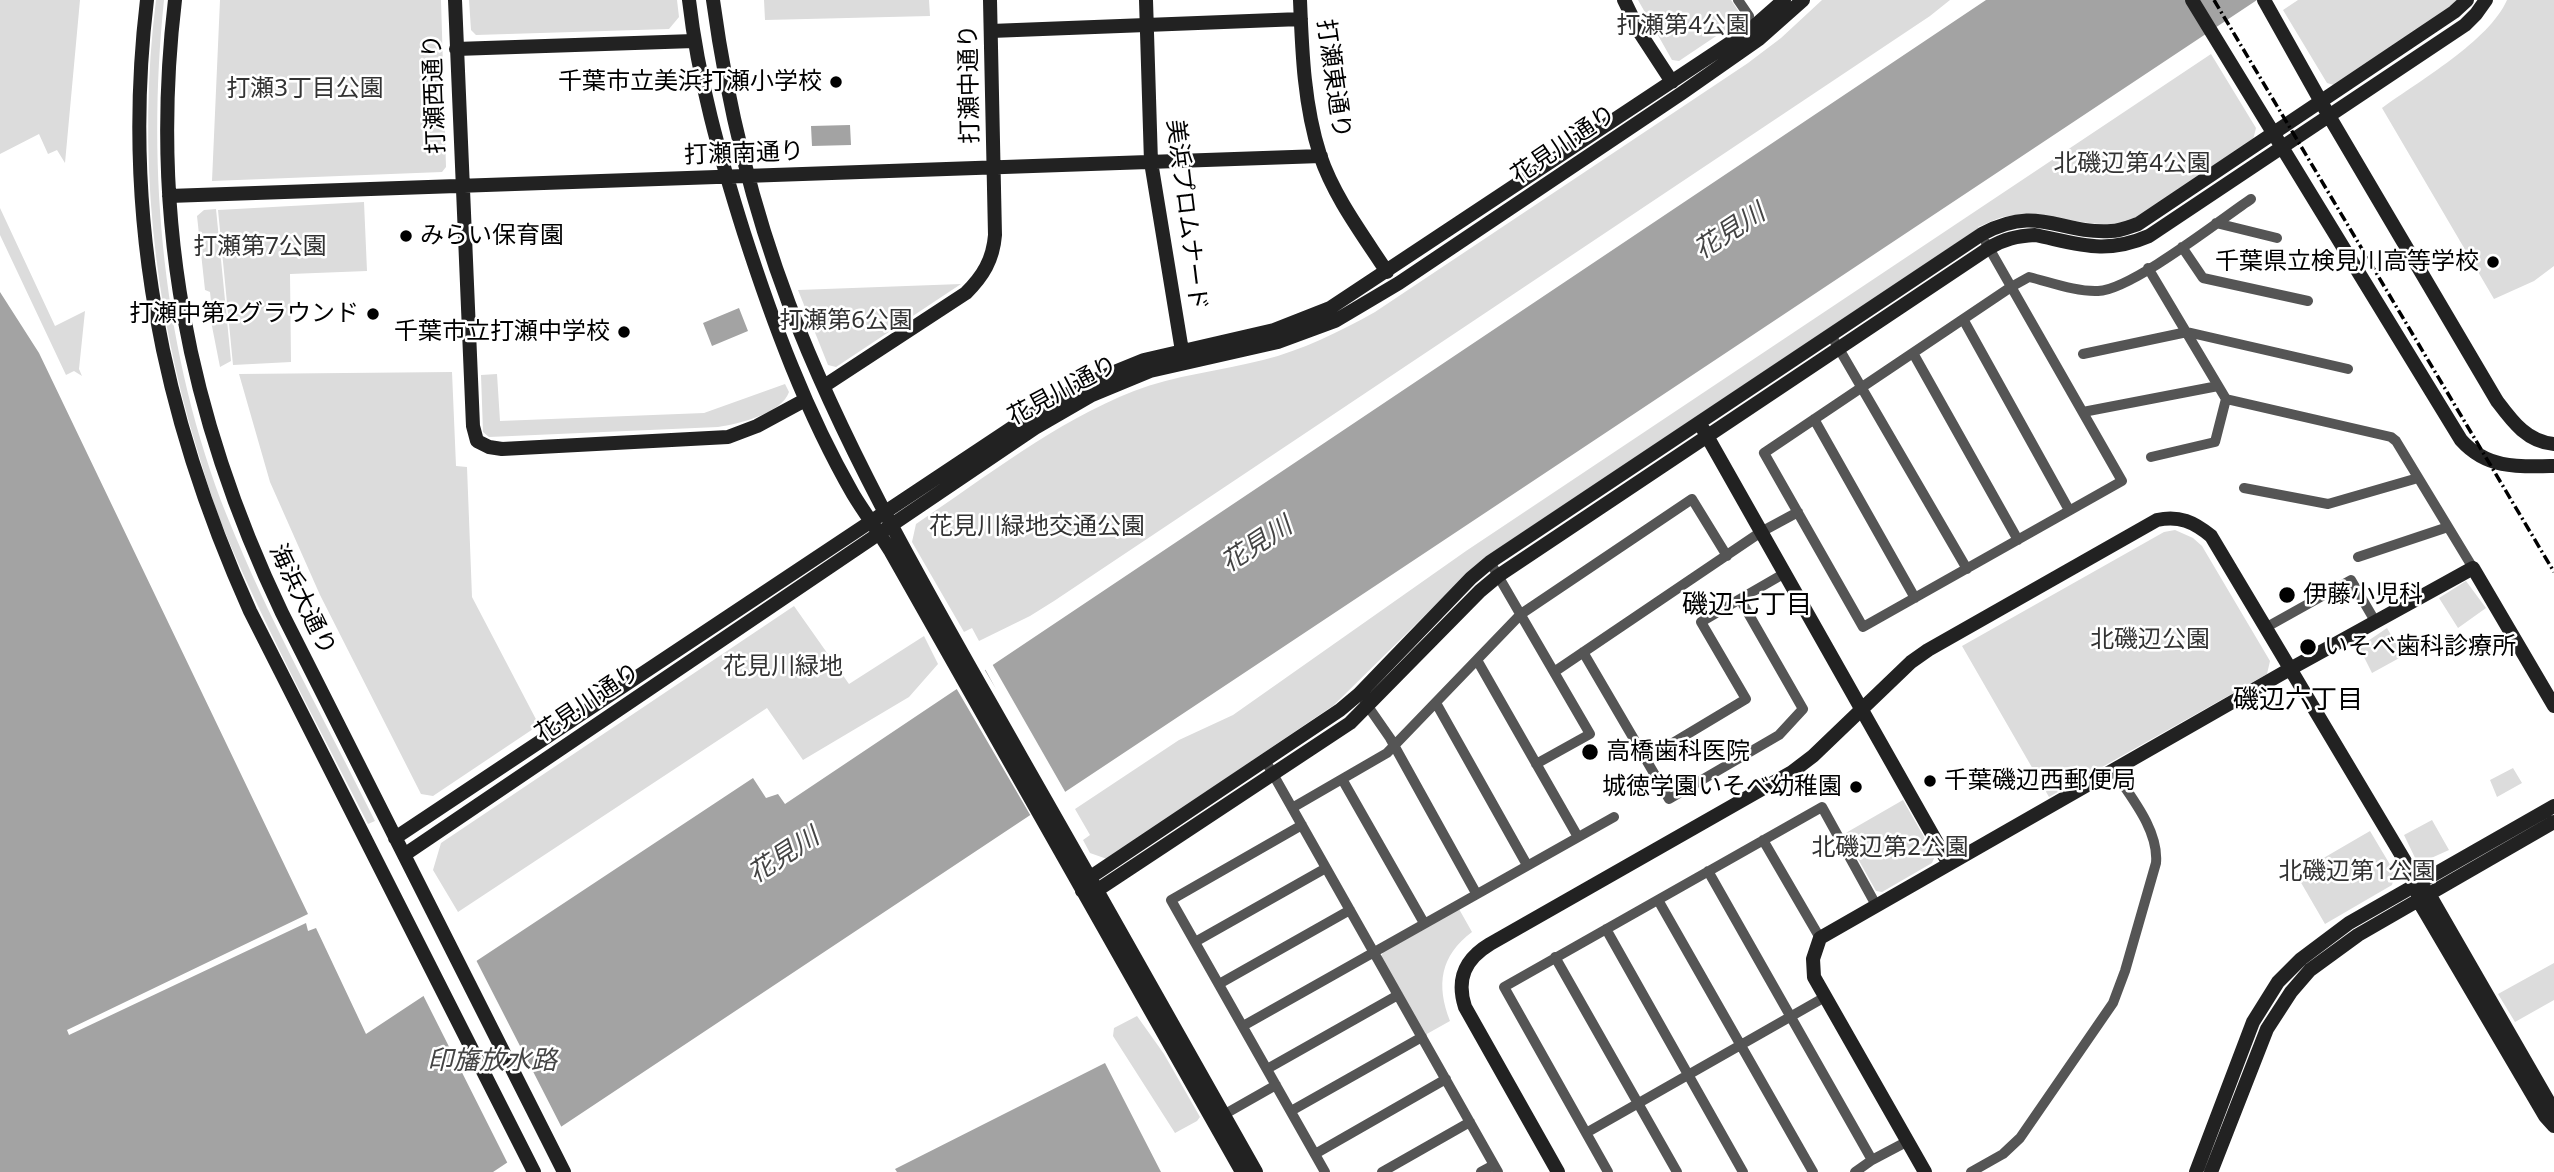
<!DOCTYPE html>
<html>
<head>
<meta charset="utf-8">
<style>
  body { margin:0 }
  canvas { display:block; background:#fff }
</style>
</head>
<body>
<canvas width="2554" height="1172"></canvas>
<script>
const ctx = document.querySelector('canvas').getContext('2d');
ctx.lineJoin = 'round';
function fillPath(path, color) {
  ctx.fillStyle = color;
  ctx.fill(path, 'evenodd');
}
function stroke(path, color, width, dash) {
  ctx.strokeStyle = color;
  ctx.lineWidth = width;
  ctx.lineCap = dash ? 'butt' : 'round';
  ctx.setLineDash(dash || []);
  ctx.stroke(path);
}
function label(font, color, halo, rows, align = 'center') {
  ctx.font = font + ' "Noto Sans","Noto Sans JP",sans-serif';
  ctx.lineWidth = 5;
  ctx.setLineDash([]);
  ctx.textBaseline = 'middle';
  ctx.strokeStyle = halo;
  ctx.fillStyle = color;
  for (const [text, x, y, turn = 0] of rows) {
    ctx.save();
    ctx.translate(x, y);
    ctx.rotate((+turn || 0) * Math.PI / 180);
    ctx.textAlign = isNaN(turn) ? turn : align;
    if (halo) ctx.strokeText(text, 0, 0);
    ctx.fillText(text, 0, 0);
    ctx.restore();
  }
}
fillPath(new Path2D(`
  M0,0H80L65,163L57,150L48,154L39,134L0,154Z
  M156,0H164C146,172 163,354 227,516C269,621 325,720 375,821L368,824C318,725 264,627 222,525C212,500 205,475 197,449C153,305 137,150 156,0Z
  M220,0H441L446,167L442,172L212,181Z
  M469,0H677L679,17L669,29L476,35L471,30Z
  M764,0H929L930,16L765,20Z
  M1638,0H1731L1743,18L1679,61L1672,60Z
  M1822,0H1950L1930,16L1054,601L1030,616L979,641L972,628L964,632L912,542L916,524C986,477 1055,422 1134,391C1175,375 1220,371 1263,360C1303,350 1339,332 1375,312L1748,63L1781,38Z
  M2298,0H2461L2334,85L2327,83L2283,10Z
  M2507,0H2554V266L2534,281L2494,299L2382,108C2419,81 2489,41 2507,0Z
  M2211,54L2256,128L2253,140L2134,221C2091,232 2052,210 2009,216C1999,217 1988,223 1978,227L1979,232L1475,566L1334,705L1107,859L1090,853L1083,840L1090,835L1075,809L1179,740L1233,715L1466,551Z
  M364,202L367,271L290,274L291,362L233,365L218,210Z
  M0,208L55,326L85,311L79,369L82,376L74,371L66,375L0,235Z
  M216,209L231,361L220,367L208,306L211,301L210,292L205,290L197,216L204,210Z
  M961,284L836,367L828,365L798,290Z
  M452,372L456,466L467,467L472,597L539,725L433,796L421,794L320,595L270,482L239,374Z
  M497,374L500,421L704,413L785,384L789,392C782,413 739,424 718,427L489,437L483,432L481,375Z
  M2175,530L2193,538L2202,546L2270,661L2267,674L2049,797L1962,646L2164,532Z
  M2466,581L2486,608L2458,628L2439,598Z
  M794,606L849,684L924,636L938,664L909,697L803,760L767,708L458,912L433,870L441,843Z
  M2387,628L2403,656L2372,673L2359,647Z
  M2513,768L2522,783L2497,797L2490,780Z
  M1903,800L1935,856L1932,863L1882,892L1876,891L1844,834Z
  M2432,820L2449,850L2418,864L2404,835Z
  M2370,831L2395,873L2392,885L2325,924L2296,874Z
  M1459,909L1472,932C1440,956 1436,985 1450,1021L1425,1035L1381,957L1383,952Z
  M2554,963V1000L2515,1022L2498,994Z
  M1137,1016L1164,1054L1200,1117L1197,1121L1175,1133L1113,1036L1114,1028Z`), '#dcdcdc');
fillPath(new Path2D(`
  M1986,0H2257L493,1172H0V292L39,353L308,914L67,1030L69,1035L306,923L308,931L316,928L366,1034L753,778L766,798L778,794L785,804Z
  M850,125L851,145L812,146L811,126Z
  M739,308L748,331L712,346L703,323Z
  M1105,1063L1161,1172H897L895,1169Z`), '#a3a3a3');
fillPath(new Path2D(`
  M991,662L1067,795L1032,818L955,686L983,667L996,689L984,667Z
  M475,958L563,1130L509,1166L422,993Z`), '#fff');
stroke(new Path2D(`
  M1738,0L1749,16
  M2216,223L2277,238
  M1986,243L1989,248L2122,481L1863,627L1764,453L2011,287L2029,277C2050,282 2076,292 2098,291C2131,290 2220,220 2251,199
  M2182,247L2203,278L2308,301
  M2148,268L2226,399L2215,442L2151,457
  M1963,319L2069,510
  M1831,335L1967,569
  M1913,353L2018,540
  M2083,354L2187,332L2348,369
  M2226,399L2391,437L2396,441L2473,568
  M2083,412L2218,386
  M1814,419L1915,598
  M2244,488L2328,504L2418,478
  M2358,557L2448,527
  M1490,562L1590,734L1536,764
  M2265,628L2351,580L2375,621
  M1583,652L1669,799L1779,735L1803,709L1740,599L1785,573
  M1477,660L1578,837
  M1554,672L1761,532L1798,512
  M1365,702L1390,738L1476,893
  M1436,703L1527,865
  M1646,759L1746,699L1701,622L1740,599
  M1265,760L1498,1172
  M1342,779L1424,923
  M1292,808L1387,753L1521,614L1692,499L1727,556
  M1302,825L1171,900L1325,1172
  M1763,840L1820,938
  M1708,871L1872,1160
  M1658,900L1813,1172
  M1606,929L1743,1172
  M1195,942L1326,868
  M1555,957L1677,1172
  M1219,984L1350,910
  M1243,1026L1614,817
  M1267,1069L1398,995
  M1291,1111L1422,1037
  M1218,1118L1276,1085
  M1586,1133L1825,997
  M1315,1154L1446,1079
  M1382,1172L1470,1122
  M1481,1172L1494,1165
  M1608,1172L1504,987L1822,807L1876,905
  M1855,1172L1872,1160L1908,1141
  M1971,1172L2003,1154L2020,1138L2113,1003L2125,971L2156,863C2159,830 2130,796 2113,770`), '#555', 10);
stroke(new Path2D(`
  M147,0C121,214 162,416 250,611L534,1172
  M175,0C149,218 188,416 282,613L564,1172
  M455,0L473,426L477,441L489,447L502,449L728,437L757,426L805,400
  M689,0C698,79 720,157 744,233C773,323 806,412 853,494C865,514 879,532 891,552L1242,1172
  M713,0C727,103 752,206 789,304C849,461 938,610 1021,757C1100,895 1178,1034 1256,1172
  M1146,0L1151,162L1182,351
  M1300,0C1302,51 1304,106 1320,155C1334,197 1363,235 1387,272
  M1624,0L1640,33L1672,82
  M2192,0L2461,440C2487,469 2518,467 2554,466
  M2264,0L2329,116L2497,401C2512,421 2527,442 2554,444
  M2467,0L2454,12L2138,224C2129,227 2120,231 2111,231C2058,234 2039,204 1982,234L1490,562L1471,578L1359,694L1340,710L1089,878L1082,891H1096L1350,723L1480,591L1498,576L1989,248C2004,239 2017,236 2035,235C2079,244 2105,255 2149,236L2465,25L2476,14L2486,0
  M991,31L1301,19
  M456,49L694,41
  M169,196L1321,156
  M824,386L966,293C983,276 993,260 995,235L990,0
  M1703,429L1949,864
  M395,838L1028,417L1085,384L1144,360L1274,330L1330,308L1751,29L1784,0
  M404,855L1035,428L1092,395L1150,371L1278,342L1335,321L1399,283L1682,93L1759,39L1803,0
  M2418,893V900L2545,1116L2554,1126
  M1558,1172L1465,1007C1456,979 1465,959 1490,944L1792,772L1813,756L1911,662L1928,650L2157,520C2179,515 2194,522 2211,536L2418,883L2429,894L2554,1111
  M1925,1172L1814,977L1813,959L1820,938L2290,669L2473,568L2554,706
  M2196,1172L2253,1022L2278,982L2301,959L2349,923L2554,806
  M2211,1172L2267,1029L2291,992L2310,970L2358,935L2554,822`), '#222', 14);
stroke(new Path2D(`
  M2214,0L2554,572`), '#000', 3.5, [10, 3.5, 2, 3.5]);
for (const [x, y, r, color] of [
  [836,82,7,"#000"],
  [406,236,7,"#000"],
  [2493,262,7,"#000"],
  [373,314,7,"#000"],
  [624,332,7,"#000"],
  [2287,595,9,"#000"],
  [2308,647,9,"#000"],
  [1590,752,9,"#000"],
  [1930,781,7,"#000"],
  [1856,787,7,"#000"]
]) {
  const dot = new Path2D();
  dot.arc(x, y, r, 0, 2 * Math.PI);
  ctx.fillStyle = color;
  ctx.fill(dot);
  stroke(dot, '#fff', 2.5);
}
label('24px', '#333', '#fff', [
  ["打瀬第4公園",1683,26],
  ["打瀬3丁目公園",305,89],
  ["北磯辺第4公園",2132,164],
  ["打瀬第7公園",260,247],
  ["打瀬第6公園",846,321],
  ["花見川緑地交通公園",1037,527],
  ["北磯辺公園",2150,640],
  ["花見川緑地",783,667],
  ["北磯辺第2公園",1890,848],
  ["北磯辺第1公園",2357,872]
]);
label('24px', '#000', '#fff', [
  ["打瀬東通り",1333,79,82],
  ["打瀬中通り",970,84,-91],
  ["打瀬西通り",435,94,-92],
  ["花見川通り",1564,145,-34],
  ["打瀬南通り",744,154,-2],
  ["美浜プロムナード",1186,215,83],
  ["花見川通り",1063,391,-28],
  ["海浜大通り",302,600,64],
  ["花見川通り",588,703,-34]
]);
label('24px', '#000', '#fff', [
  ["千葉市立美浜打瀬小学校",822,82],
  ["みらい保育園",420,236,"left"],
  ["千葉県立検見川高等学校",2479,262],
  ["打瀬中第2グラウンド",359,314],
  ["千葉市立打瀬中学校",610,332],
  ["伊藤小児科",2303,595,"left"],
  ["いそべ歯科診療所",2324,647,"left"],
  ["高橋歯科医院",1606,752,"left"],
  ["千葉磯辺西郵便局",1944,781,"left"],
  ["城徳学園いそべ幼稚園",1842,787]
], 'right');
label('italic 26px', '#444', '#fff', [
  ["花見川",1730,232,-33],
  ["花見川",1257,545,-33],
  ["花見川",784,856,-33],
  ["印旛放水路",492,1062]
]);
label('26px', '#000', '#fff', [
  ["磯辺七丁目",1747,606],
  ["磯辺六丁目",2298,701]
]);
</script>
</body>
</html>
